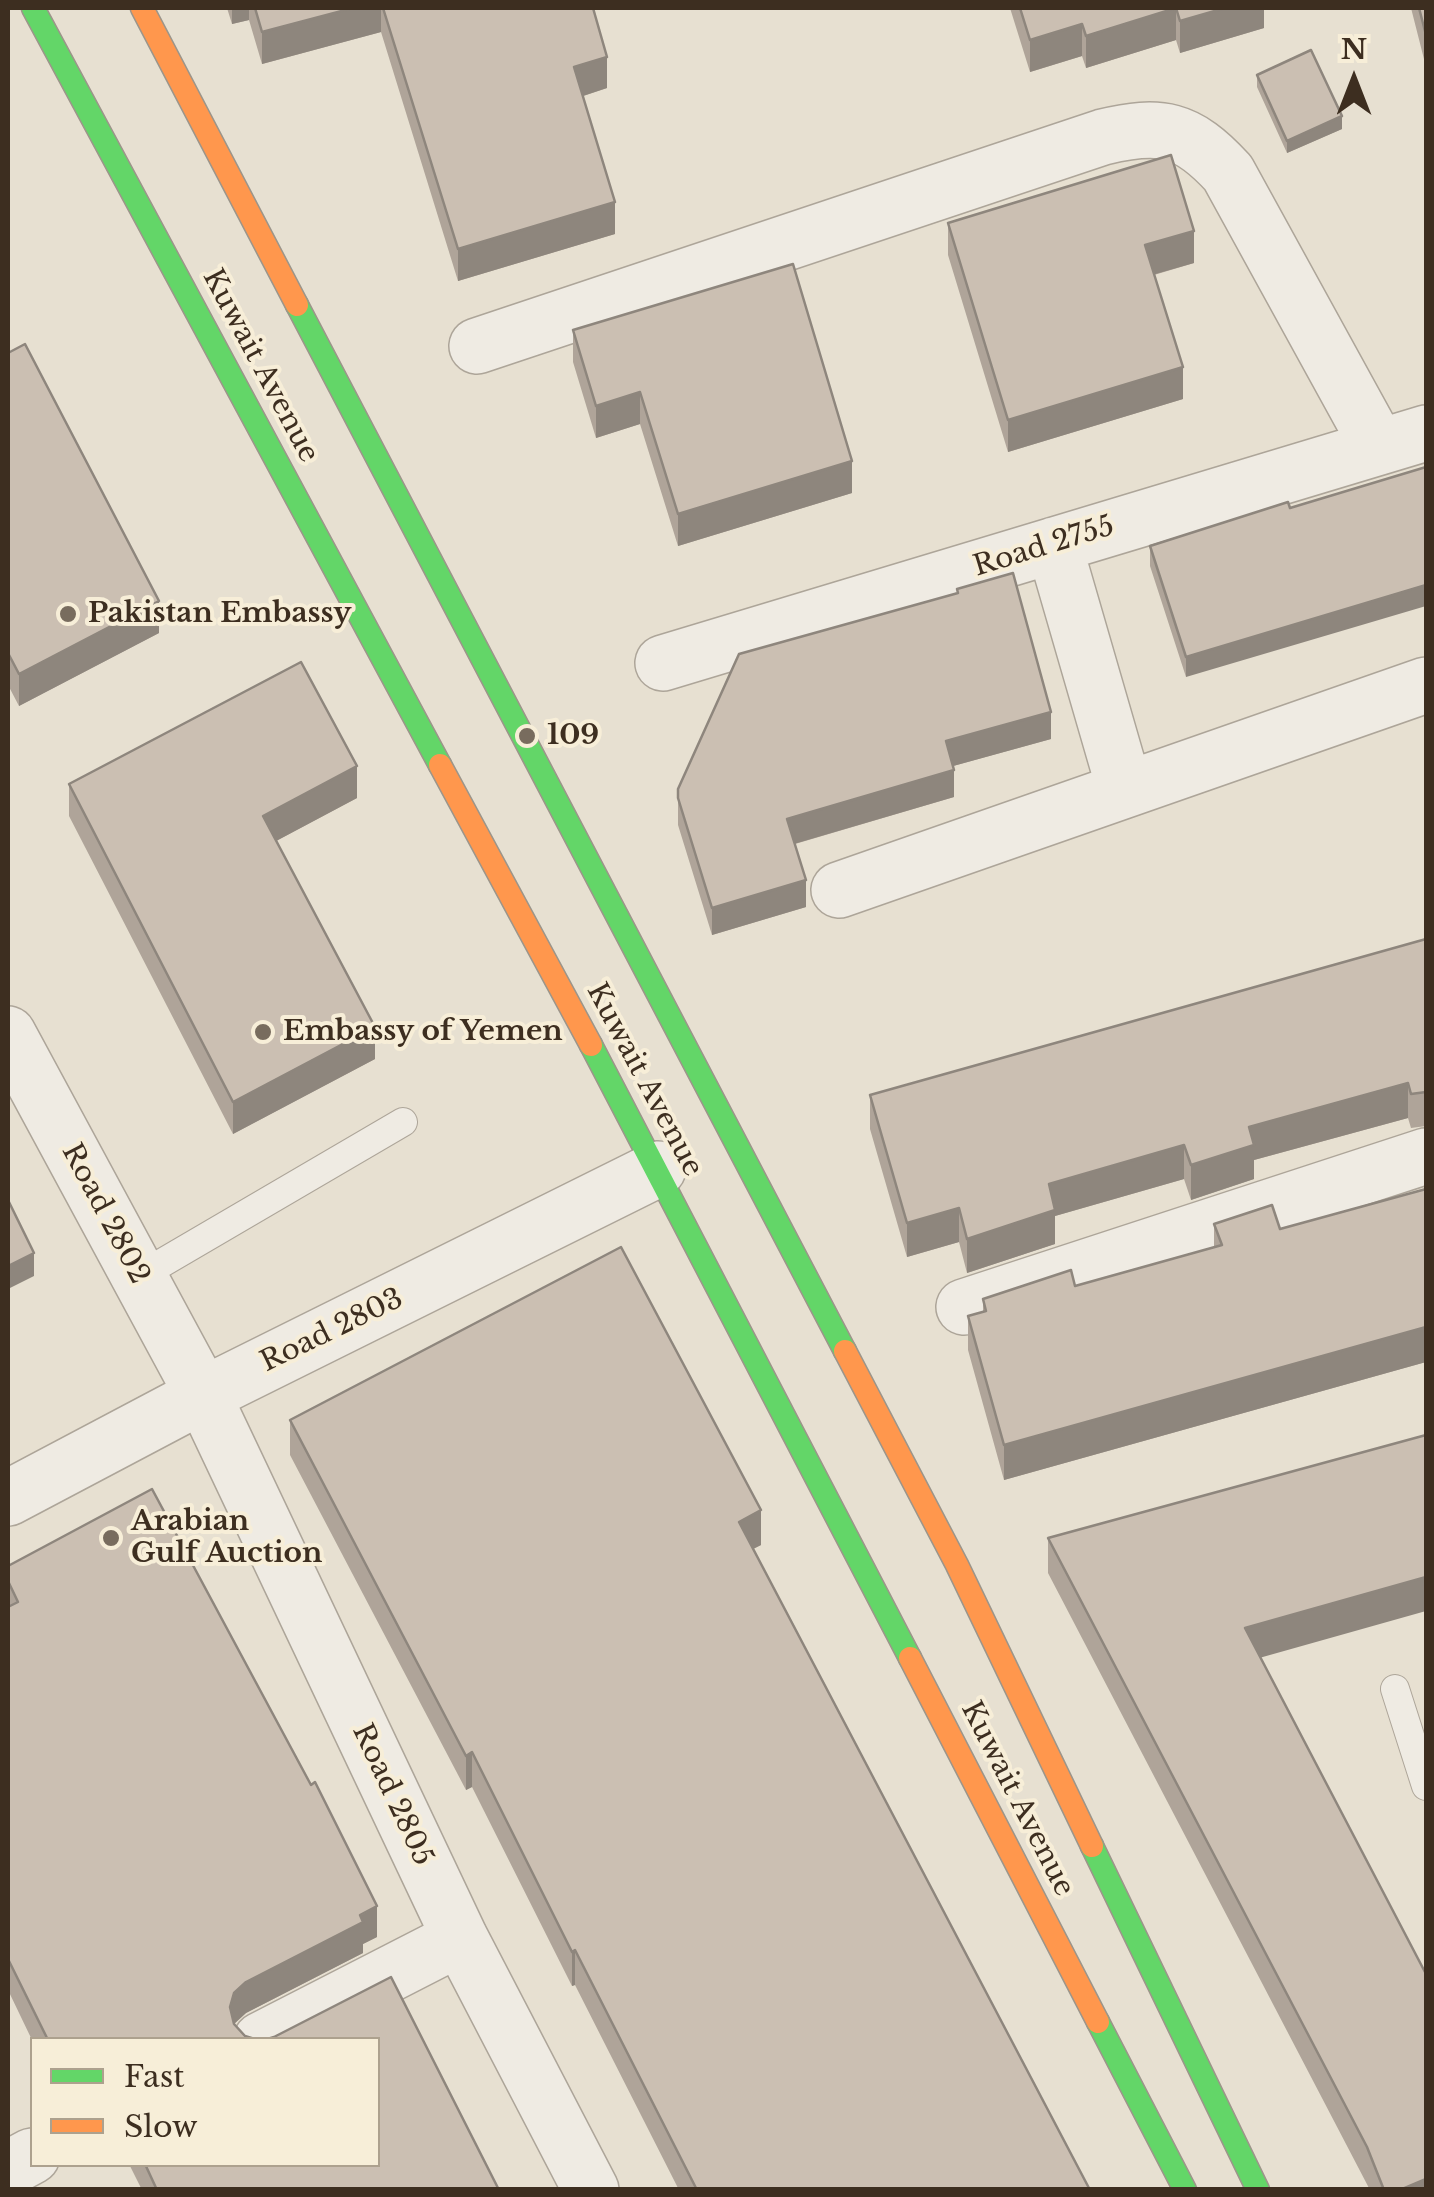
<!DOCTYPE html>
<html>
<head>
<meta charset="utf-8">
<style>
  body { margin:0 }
  #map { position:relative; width:1434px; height:2197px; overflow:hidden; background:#e7e0d1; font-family:"Libre Baskerville",serif }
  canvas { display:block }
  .frame { position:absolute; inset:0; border:10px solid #3d2e20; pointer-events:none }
  .legend { position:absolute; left:30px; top:2037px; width:350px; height:130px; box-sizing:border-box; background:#f7eed8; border:2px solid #ada18e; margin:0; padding:12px 18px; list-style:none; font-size:30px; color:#3d2e20 }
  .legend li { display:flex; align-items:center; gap:20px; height:50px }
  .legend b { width:50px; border:2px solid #ada18e }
  .north { position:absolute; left:1304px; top:30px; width:100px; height:100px; -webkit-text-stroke:8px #f7eed8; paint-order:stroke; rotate:0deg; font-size:28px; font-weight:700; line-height:40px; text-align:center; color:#3d2e20 }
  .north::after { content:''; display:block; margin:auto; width:35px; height:45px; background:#3d2e20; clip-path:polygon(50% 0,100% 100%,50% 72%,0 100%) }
</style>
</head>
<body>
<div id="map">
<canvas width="1434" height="2197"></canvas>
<div class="frame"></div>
<ul class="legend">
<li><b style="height:12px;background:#63d668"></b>Fast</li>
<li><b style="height:12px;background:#ff974d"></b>Slow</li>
</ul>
<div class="north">N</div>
</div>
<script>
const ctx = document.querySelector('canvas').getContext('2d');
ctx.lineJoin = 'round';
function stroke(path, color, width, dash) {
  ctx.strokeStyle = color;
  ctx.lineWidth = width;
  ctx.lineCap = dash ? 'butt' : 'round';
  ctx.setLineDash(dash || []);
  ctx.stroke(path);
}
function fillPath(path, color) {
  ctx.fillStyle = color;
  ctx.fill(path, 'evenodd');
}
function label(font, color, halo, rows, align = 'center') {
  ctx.font = font + ' "Libre Baskerville",serif';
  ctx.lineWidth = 8;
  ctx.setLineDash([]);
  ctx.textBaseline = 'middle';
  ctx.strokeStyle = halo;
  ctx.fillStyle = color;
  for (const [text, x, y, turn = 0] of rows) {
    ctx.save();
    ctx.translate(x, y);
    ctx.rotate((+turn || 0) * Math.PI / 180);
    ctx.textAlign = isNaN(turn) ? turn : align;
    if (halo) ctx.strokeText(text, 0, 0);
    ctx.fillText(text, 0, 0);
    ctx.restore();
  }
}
const lane = new Path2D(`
  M138,1277L403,1122
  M1395,1689L1426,1786`);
const street = new Path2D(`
  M477,346L1103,137C1161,123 1187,128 1228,173L1378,446
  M1054,545L1125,790
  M663,663L1426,433
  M839,890L1426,685
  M8,1034L203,1395L460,1938L591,2190
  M964,1307L1426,1156
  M8,1498L203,1395L658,1169
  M261,2040L460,1938
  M8,2169L32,2156`);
const fast = new Path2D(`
  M33,8L440,765
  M297,305L845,1351
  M591,1045L910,1658
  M1092,1846L1258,2190
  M1098,2022L1185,2190`);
const slow = new Path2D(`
  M142,8L297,305
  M440,765L591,1045
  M845,1351L957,1565L1092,1846
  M910,1658L1098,2022`);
stroke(lane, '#ada599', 30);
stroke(street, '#ada599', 58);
stroke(fast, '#9c958a', 25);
stroke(slow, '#9c958a', 25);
stroke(lane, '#efebe3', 28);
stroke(street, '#efebe3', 55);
stroke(fast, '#63d668', 22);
stroke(slow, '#ff974d', 22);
fillPath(new Path2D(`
  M227,8H593L607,88L583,96L615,234L458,281L381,32L262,64L249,20L232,24Z
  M1010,8H1264V28L1180,53L1176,40L1086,68L1082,56L1030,72Z
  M1411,8H1426V67Z
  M1257,75L1342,129L1287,153L1257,87Z
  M948,223L1194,263L1154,275L1183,399L1008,452L948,255Z
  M573,330L852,493L678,546L640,424L596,438L573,362Z
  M8,353L159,633L19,706L8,685Z
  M1288,502L1186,677L1150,566V546Z
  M957,589L1051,739L953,766L954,797L795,844L806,907L712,935L678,825V789L957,593Z
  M69,784L357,798L276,841L375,1059L233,1134L69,816Z
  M1426,939V1126L1411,1128L1408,1118L1254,1160V1179L1191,1200L1184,1179L1055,1216V1244L967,1273L959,1242L907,1257L870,1129V1095Z
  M1426,1154V1362L1004,1480L968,1350V1316L983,1312V1299L1075,1286L1214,1247V1224L1280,1229L1426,1189Z
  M290,1420L761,1545L753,1549L1090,2190H679L575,1985L572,1986L472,1787L466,1790L290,1455Z
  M1048,1538L1261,1658L1426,2190H1370L1048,1573Z
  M8,1566L377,1937L363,1944V1953L246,2013L234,2024L245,2036L258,2040H32L8,1990Z
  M129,2164H378L499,2190H142Z`), '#afa499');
fillPath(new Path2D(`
  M232,8H249V20L232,24Z
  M353,8H381V32L262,64V32Z
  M1176,8V40L1086,68V36Z
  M1225,8H1264V28L1180,53V21Z
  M1082,24V56L1030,72V40Z
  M607,57V88L574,99V67Z
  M1342,116V129L1287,153V141Z
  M615,202V234L458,281V249Z
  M1194,231V263L1145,277V245Z
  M1183,367V399L1008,452V420Z
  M640,392V424L596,438V406Z
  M852,461V493L678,546V514Z
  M1426,585V606L1186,677V657Z
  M159,601V633L19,706V674Z
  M1051,712V739L946,768V741Z
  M357,766V798L263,848V816Z
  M954,770V797L787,846V819Z
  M806,880V907L712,935V908Z
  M375,1027V1059L233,1134V1102Z
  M1408,1083V1118L1254,1160V1179L1191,1200V1165L1249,1127Z
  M1184,1145V1179L1055,1216V1244L967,1273V1239L1049,1184Z
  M959,1208V1242L907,1257V1223Z
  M34,1253V1276L8,1289V1266Z
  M1426,1327V1362L1004,1480V1445Z
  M761,1510V1545L739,1556V1522Z
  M1426,1577V1611L1245,1662V1628Z
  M472,1752V1787L466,1790V1756Z
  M377,1906V1937L363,1944V1953L246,2013L234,2024L230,2007L234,1993L246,1982Z
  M575,1950V1985L572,1986V1952Z
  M1426,2179V2190H1400Z`), '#8e867d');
const building = new Path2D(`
  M255,8H353L262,32Z
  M383,8H593L607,57L574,67L615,202L458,249Z
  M1020,8H1225L1180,21L1176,8L1086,36L1082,24L1030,40Z
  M1419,8H1426V35Z
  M1311,50L1342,116L1287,141L1257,75Z
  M1171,155L1194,231L1145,245L1183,367L1008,420L948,223Z
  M793,264L852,461L678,514L640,392L596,406L573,330Z
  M25,344L159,601L19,674L8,653V353Z
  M1426,467V585L1186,657L1150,546L1288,502L1290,508Z
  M1013,573L1051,712L946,741L954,770L787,819L806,880L712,908L678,798V789L739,654L958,593L957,589Z
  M301,662L357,766L263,816L375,1027L233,1102L69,784Z
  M1426,939V1092L1411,1094L1408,1083L1249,1127L1254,1145L1191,1165L1184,1145L1049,1184L1055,1210L967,1239L959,1208L907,1223L870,1095Z
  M1426,1189V1327L1004,1445L968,1316L986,1311L983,1299L1071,1270L1075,1286L1222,1245L1214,1224L1272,1205L1280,1229Z
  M8,1200L34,1253L8,1266Z
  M621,1247L761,1510L739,1522L1090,2190H697L575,1950L572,1952L472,1752L466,1756L290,1420Z
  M1426,1435V1577L1245,1628L1426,1974V2179L1400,2190H1384L1367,2147L1048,1538Z
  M152,1489L311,1785L315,1782L377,1906L360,1915L363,1922L246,1982L234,1993L230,2007L234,2024L245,2036L258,2040H48L8,1959V1607L18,1602L8,1581V1566Z
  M391,1977L499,2190H157L145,2164H378V2040H264L274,2037Z`);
fillPath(building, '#cbbfb2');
stroke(building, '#8e867d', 2.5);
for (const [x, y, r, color] of [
  [68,614,10,"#786c5e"],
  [527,736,10,"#786c5e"],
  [263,1032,10,"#786c5e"],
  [111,1538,10,"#786c5e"]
]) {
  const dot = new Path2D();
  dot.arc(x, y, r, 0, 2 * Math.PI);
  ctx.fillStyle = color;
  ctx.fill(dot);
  stroke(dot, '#f7eed8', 4);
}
label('28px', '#3d2e20', '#f7eed8', [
  ["Kuwait Avenue",260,366,62],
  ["Road 2755",1044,547,-17],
  ["Kuwait Avenue",644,1080,62],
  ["Road 2802",105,1214,62],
  ["Road 2803",332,1331,-26],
  ["Road 2805",392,1795,65],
  ["Kuwait Avenue",1017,1799,63]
]);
label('bold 28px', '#3d2e20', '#f7eed8', [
  ["Pakistan Embassy",88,614],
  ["109",547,736],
  ["Embassy of Yemen",283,1032],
  ["Arabian",131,1522],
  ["Gulf Auction",131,1554]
], 'left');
</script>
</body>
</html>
